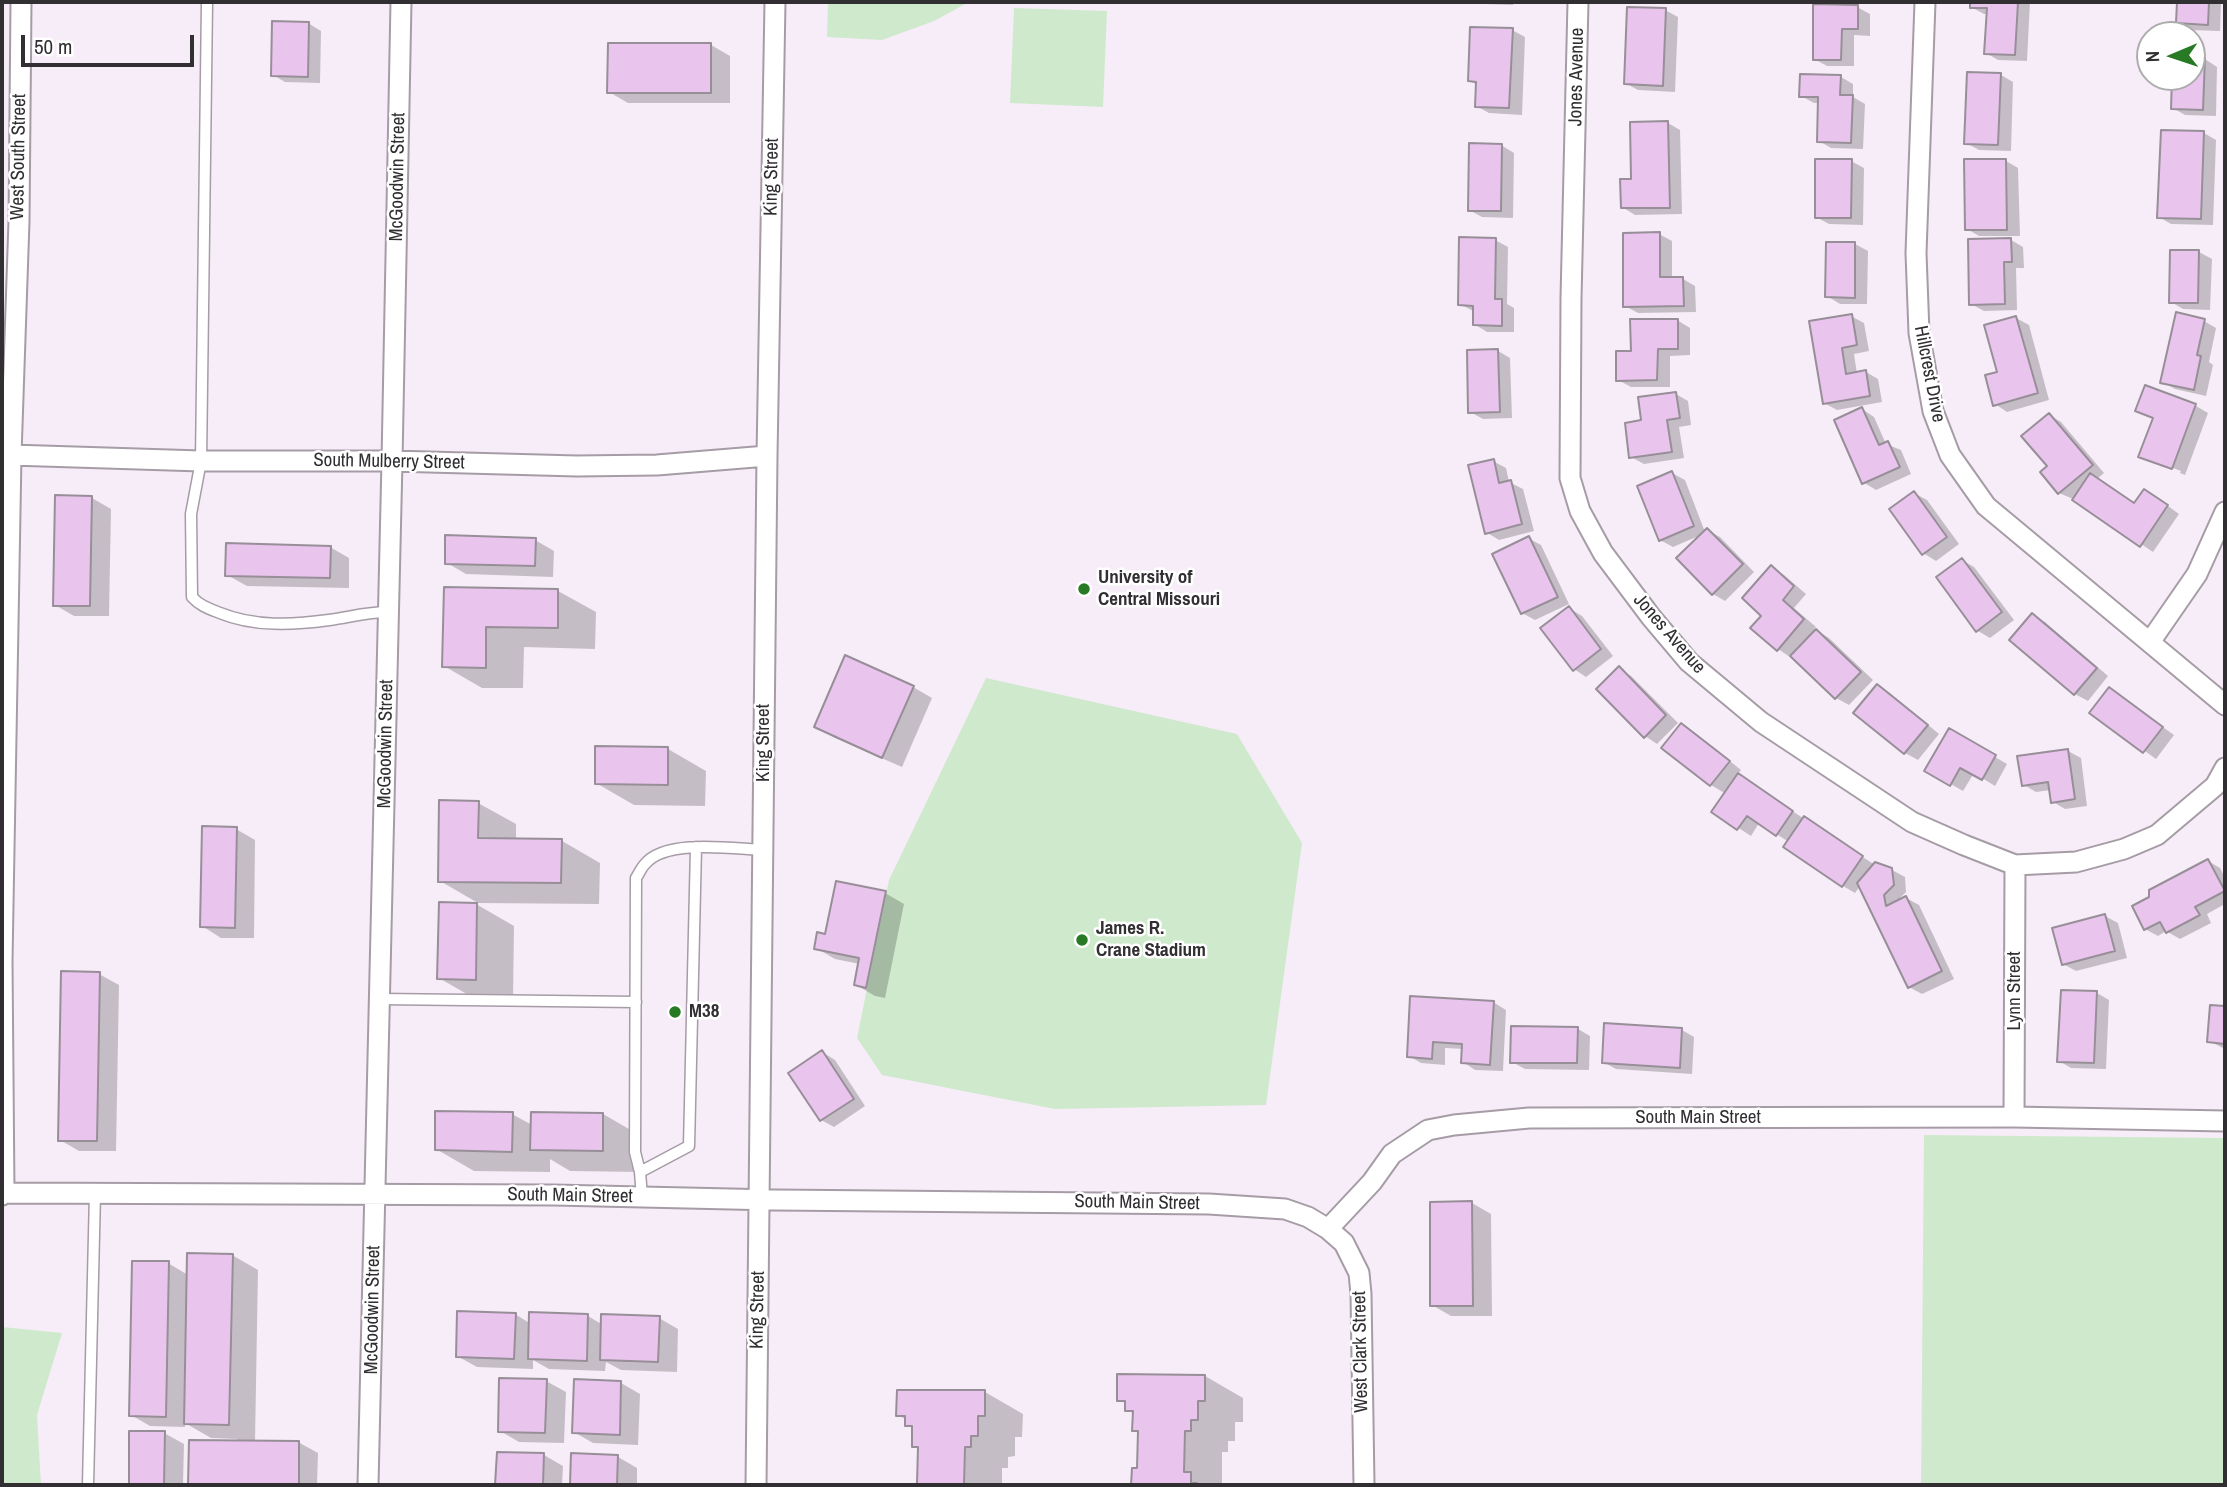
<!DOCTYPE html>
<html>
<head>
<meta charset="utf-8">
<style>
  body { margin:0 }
  #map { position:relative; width:2227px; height:1487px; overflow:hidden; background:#f7edf8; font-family:"Archivo Narrow",sans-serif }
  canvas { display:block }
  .frame { position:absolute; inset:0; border:4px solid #322f33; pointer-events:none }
  .north { position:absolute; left:2136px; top:21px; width:70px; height:70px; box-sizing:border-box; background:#fff; border:2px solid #adacad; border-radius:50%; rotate:268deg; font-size:19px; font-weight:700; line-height:28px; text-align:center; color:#322f33 }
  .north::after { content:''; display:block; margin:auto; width:24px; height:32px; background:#287a25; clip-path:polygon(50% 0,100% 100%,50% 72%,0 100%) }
  .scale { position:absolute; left:21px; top:35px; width:173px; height:32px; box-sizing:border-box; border:4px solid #322f33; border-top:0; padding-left:9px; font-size:21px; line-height:24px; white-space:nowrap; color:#322f33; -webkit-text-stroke:5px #fff; paint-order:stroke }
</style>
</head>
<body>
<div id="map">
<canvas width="2227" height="1487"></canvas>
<div class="frame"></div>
<div class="north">N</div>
<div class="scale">50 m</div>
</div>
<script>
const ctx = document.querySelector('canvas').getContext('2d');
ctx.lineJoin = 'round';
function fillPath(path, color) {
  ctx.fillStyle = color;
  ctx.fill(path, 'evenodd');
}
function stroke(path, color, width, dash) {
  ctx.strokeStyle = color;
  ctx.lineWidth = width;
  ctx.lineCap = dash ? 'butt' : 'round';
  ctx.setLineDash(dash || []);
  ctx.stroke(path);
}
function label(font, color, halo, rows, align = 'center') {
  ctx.font = font + ' "Archivo Narrow",sans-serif';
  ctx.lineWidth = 5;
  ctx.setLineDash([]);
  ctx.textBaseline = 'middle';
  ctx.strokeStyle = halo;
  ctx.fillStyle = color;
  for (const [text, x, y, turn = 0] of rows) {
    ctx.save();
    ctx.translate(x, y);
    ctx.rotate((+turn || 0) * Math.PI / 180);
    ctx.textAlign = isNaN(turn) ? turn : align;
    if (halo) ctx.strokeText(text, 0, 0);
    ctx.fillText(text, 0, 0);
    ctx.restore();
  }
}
fillPath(new Path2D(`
  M828,2H969L934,21L882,40L827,37Z
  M1014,8L1107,11L1103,107L1010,103Z
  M986,678L1237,734L1302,843L1266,1105L1055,1109L882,1075L857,1038L889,880Z
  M1924,1135L2225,1138V1485H1921Z
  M2,1327L62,1333L37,1415L41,1485H2Z`), '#cfe9cc');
fillPath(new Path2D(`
  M1482,2H1514L1513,5L1485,4Z
  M1972,2H2030L2027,61L1998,60L1986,53L1988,14H1984L1971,7Z
  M2178,2H2221L2220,31L2190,30L2178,22Z
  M1857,7L1870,14V36L1854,35V66H1827L1814,59Z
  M1665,10L1678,17L1675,92L1638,90L1625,83Z
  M308,23L321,31L320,83L285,82L273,75Z
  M1512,30L1525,37L1522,115L1489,113L1476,106L1477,85L1469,80Z
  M711,45L730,56V103H628L609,92Z
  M2192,59H2205L2217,67L2216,116L2185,115L2173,108L2174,77H2192Z
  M2001,75L2013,82L2011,151L1979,150L1966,143Z
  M1841,77L1853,84V97L1865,104L1863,149L1831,148L1819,141L1820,103H1814L1801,96Z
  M1668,123L1680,130L1682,214L1635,215L1622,207L1633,181Z
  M2204,133L2216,140L2213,225L2171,224L2159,217Z
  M1501,145L1514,153L1513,218L1482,217L1469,210Z
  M1851,161L1864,168L1863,225L1829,224L1816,217Z
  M2006,161L2018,168L2020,236H1979L1967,229Z
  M1659,234L1672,241V279H1683L1695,286L1696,312L1638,313L1625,306Z
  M1495,240L1508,247L1507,304L1514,308V332H1487L1474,324L1475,312L1460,304Z
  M2011,240L2023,247L2024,268H2016L2017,310L1984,311L1971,304Z
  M1855,244L1868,251L1867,304H1840L1827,296Z
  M2172,252H2199L2212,259L2210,310L2183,309L2171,302Z
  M1851,316L1864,323L1869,351L1854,354L1857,374L1866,372L1878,379L1882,402L1837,410L1824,403Z
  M2016,318L2029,325L2049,400L2007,412L1995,404L1999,373Z
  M1677,320L1690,328V355L1670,356V387H1631L1618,380L1632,353Z
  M2204,321L2216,328L2209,362L2213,365L2206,396L2175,389L2162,382Z
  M1498,351L1510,358L1512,418L1483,419L1470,412Z
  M2146,387L2196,406L2208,413L2185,475L2180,473L2181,471L2151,460V462L2140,456L2154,419L2137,411Z
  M1676,394L1688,401L1691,425L1679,427L1684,458L1644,464L1631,457L1643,422Z
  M1862,409L1874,417L1886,444L1901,450L1911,474L1876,490L1863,482Z
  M2049,415L2061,422L2104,473L2097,479L2135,505L2157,498L2179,514L2153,552L2073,499L2059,493L2042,472L2049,467Z
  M1493,461L1506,468L1509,482L1523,489L1534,531L1499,540L1486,532Z
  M1672,473L1685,480L1705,532L1707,530L1720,537L1754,572L1725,601L1713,594L1701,535L1673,547L1660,540Z
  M1914,493L1927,500L1959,544L1936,561L1923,553Z
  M92,498L111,509L109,616H74L55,605Z
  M1528,538L1541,545L1569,604L1535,620L1522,613Z
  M535,540L554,551L553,577L466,574L447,563Z
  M330,547L349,558V588L247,586L227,575Z
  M1962,560L1974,567L2014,620L1990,638L1978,631L1938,578Z
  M1772,568L1784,575L1806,594L1794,608L1816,627L1814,629L1829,638L1873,680L1849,705L1836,698L1791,655L1790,657L1778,649L1764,615Z
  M445,589L558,591L596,612L595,649L524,647L523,688H482L444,666Z
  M1569,608L1582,616L1613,656L1586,677L1574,669Z
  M2033,615L2045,622L2108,676L2088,701L2075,694Z
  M1619,669L1631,676L1678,723L1657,744L1645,736Z
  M1878,686L1890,693L1939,734L1918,760L1905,753L1856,712Z
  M913,687L932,698L902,767L835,738L816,727Z
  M2109,689L2174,735L2156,759L2092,713Z
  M1681,725L1694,732L1741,770L1737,775L1875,865L1892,870L1905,877L1906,892L1895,903L1906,898L1919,905L1954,979L1922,994L1909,987L1860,886L1855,893L1843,886L1786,847L1789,842L1759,823L1751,836L1714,812L1726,794L1711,785Z
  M1949,730L2007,764L1995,786L1974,773L1963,791L1926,770Z
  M668,749L706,771L705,806L634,805L596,783Z
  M2068,751L2081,758L2087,806L2065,809L2053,802L2051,790L2036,792L2024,785Z
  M478,803L516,824V840L562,841L600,863L599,904L478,903L440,881Z
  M236,829L255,840L254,938H221L202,926Z
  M2208,861L2220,868L2225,878V904L2207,914L2211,923L2180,939L2166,931L2158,936L2145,929Z
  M885,893L904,904L885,998L875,996L856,985L860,964L835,959L816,948L827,936Z
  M476,904L514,926L513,1000H477L439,978Z
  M2105,916L2118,923L2127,958L2076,971L2063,964Z
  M99,974L119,985L116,1151H79L60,1140Z
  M2097,993L2109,1000L2106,1069L2071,1068L2059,1061Z
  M1493,1002L1506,1010L1503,1071L1475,1070L1463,1062L1464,1049L1445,1048V1065L1421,1063L1409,1056Z
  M2212,1007L2225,1008V1049L2209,1041Z
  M1578,1029L1590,1036L1589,1070L1525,1069L1512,1062Z
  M1682,1030L1694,1037L1692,1074L1616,1069L1603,1062Z
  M822,1052L835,1060L865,1106L834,1127L821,1120Z
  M512,1114L532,1125L603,1114L641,1136L640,1172L570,1171L550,1159V1172L474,1171L436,1149Z
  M1432,1203H1472L1491,1214L1492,1316H1451L1432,1305Z
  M232,1255L258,1270L255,1442H298L318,1453L317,1485H190V1442H237V1439L211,1438L185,1423V1427L150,1426L131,1415L168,1263L188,1275Z
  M515,1314L531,1324L588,1316L603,1325L659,1318L678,1329L677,1372L621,1370L606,1362L605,1371L549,1369L533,1360V1369L477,1367L457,1356Z
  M1205,1376L1243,1398V1422H1235V1441H1228V1452H1222V1485H1133V1470H1139V1433L1134,1430V1414L1127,1409V1404L1119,1400Z
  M546,1381L566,1392L564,1443L519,1442L500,1431Z
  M621,1383L640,1394L638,1445L593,1443L574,1432Z
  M985,1392L1023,1414L1022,1437H1015V1456L1008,1457V1468H1002V1485H919V1449L914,1446V1429L907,1425V1420L898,1415Z
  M131,1433H164L184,1444L183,1485H130Z
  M498,1454L544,1455L563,1466L562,1485H497Z
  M573,1455L618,1457L637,1468V1485H572Z`), '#0003');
const building = new Path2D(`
  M1970,2H2018L2015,55L1984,54L1987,8H1970Z
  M2177,2H2209L2208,25L2176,23Z
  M1813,4L1858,5V29H1842L1841,60H1813Z
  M1627,7L1666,8L1663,86L1624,84Z
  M272,21L309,22L308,77L271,76Z
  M1470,27L1513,28L1509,108L1475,107L1476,82L1468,81Z
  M608,43H711V93H607Z
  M2192,57L2205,58L2203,110L2171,109L2172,77H2192Z
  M1967,72L2001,73L1998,145L1964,144Z
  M1800,74L1841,75L1840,95H1853L1851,143L1817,142L1818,97H1799Z
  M1668,121L1670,208H1621L1620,179H1631L1630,122Z
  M2161,130L2204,131L2201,219L2157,218Z
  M1469,143L1502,144L1501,211H1468Z
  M1815,159H1852L1851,218H1815Z
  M1964,159H2006L2007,230H1965Z
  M1660,232V277H1683L1684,306L1623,307V233Z
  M1459,237L1496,238L1495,299H1502V326L1473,325V306L1458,305Z
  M2011,238L2012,262H2004L2005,304L1969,305L1968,239Z
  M1826,242H1855V298L1825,297Z
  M2170,250H2199L2198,303H2169Z
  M2176,312L2205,319L2197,355L2201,356L2194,390L2160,383Z
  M1852,314L1857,345L1842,348L1846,374L1866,370L1870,396L1823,404L1809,321Z
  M2016,316L2038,393L1993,406L1985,375L1997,372L1984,325Z
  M1630,319H1678V349H1658L1657,380L1616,381V351H1631Z
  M1498,349L1500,412L1468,413L1467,350Z
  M2145,385L2196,404L2172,469L2138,457L2153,418L2135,411Z
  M1676,392L1680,418L1667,420L1672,452L1629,458L1625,423L1641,420L1638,397Z
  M1862,407L1879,445L1888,441L1900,467L1862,484L1834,420Z
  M2049,413L2093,465L2058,494L2040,472L2047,466L2021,436Z
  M1494,459L1499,483L1511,480L1522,524L1485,534L1468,465Z
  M1672,471L1694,526L1659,541L1637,486Z
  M2090,473L2134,503L2144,489L2168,505L2140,547L2072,500Z
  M1914,491L1947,537L1922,555L1889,509Z
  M55,495L92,496L90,606H53Z
  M1707,528L1743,564L1712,595L1676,558Z
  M445,535L536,538L535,566L445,564Z
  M1529,536L1558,597L1521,614L1492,554Z
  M226,543L331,546L330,578L225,576Z
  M1962,558L2002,612L1976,632L1936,577Z
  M1771,565L1794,586L1783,600L1804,619L1777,651L1750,628L1761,616L1742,598Z
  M444,587L558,589V628L486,627V668L442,667Z
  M1569,606L1601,649L1573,671L1540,628Z
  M2032,613L2097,668L2074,695L2009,640Z
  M1816,629L1861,672L1835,699L1790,656Z
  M845,655L914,686L882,758L814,727Z
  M1619,666L1666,715L1644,738L1596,689Z
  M1877,684L1928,725L1904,754L1853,713Z
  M2109,687L2163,727L2143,753L2089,713Z
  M1681,723L1730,761L1710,786L1661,748Z
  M1949,728L1996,755L1982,780L1960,768L1950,786L1924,771Z
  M595,746L668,747V785L595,784Z
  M2068,749L2075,799L2051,803L2048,782L2022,786L2017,756Z
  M1738,773L1793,811L1776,836L1747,816L1737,830L1711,812Z
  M439,800L479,801L478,838L562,839L561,883L438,882Z
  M1804,816L1863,856L1842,887L1783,847Z
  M202,826L237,827L235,928L200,927Z
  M2208,859L2225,891L2195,907L2200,915L2166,933L2160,922L2144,930L2132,906L2149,897V890Z
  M1875,862L1892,868L1894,885L1884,895L1886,906L1906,896L1942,971L1908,988L1857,883Z
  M836,881L886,891L866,988L854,985L859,958L814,949L817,932L825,934Z
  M439,902L477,903L476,980L437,979Z
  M2105,914L2115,951L2062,965L2052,928Z
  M61,971L100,972L97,1141H58Z
  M2061,990L2097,991L2094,1063L2057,1062Z
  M1410,996L1494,1001L1490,1065L1461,1063L1462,1044L1433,1042L1432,1059L1407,1057Z
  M2210,1005L2225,1006V1044L2207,1042Z
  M1604,1023L1682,1028L1680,1068L1602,1063Z
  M1511,1026L1578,1027L1577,1063H1510Z
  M822,1050L854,1099L820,1121L788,1073Z
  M435,1111L513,1112L512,1152L435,1150Z
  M531,1112L603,1113V1151L530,1150Z
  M1472,1201L1473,1306H1430V1202Z
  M187,1253L233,1254L229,1425L184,1424Z
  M132,1261H169L166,1417L129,1416Z
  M457,1311L516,1313L514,1359L456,1357Z
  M529,1312L588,1314L587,1361L528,1359Z
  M601,1314L660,1316L658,1362L600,1360Z
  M1117,1374L1205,1375V1401H1198V1420H1191V1431H1185L1184,1472H1191V1483H1197V1485H1131L1132,1468H1137L1138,1431H1132L1133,1411H1125V1401H1117Z
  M499,1378L547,1379L545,1433L498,1432Z
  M574,1379L621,1381L620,1435L572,1433Z
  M897,1390H985V1416H978V1436H971V1447H965L964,1485H911L917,1484L918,1447H912V1426H905V1416H896Z
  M129,1431H165L164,1485H129Z
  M189,1440L299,1441V1485H188Z
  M497,1452L544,1453L543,1485H495Z
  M571,1453L618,1455L617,1485H570Z`);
fillPath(building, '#e9c5ee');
stroke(building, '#978e98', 2);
const lane = new Path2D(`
  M207,2L201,461L191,514L192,597C200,606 210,609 220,613C254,627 293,625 329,620C351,617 366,612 389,612
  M380,999L636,1002
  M640,1172L689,1146L696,847
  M642,1197L640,1172L635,1152L636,878C639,874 641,868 645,864C666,838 734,849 764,850
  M88,1485L95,1193`);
const street = new Path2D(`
  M1578,2L1571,298L1570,478L1580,511L1603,553L1651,617L1689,662L1761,722L1912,822L1964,845L2015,865L2076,862L2124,849L2157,835L2215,786L2225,768
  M1925,2L1916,253L1919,333L1933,411L1950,455L1986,506L2225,705
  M11,455L201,461H392L577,466L657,465L767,456
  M2150,642L2197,574L2225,512
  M2014,1117L2015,865
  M4,1193L2,961L11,455L19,221L21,2
  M2,1195L4,1193L554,1195L775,1200L1209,1204L1285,1209L1308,1217L1328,1229L1344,1243L1359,1273L1361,1294L1364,1485
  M1328,1229L1372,1182L1392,1154L1428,1130L1454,1125L1529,1118L2014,1117L2225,1121
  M368,1485L392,461L401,2
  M756,1485L767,456L775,2`);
stroke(lane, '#a59ca6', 13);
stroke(street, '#a59ca6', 23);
stroke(lane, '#fff', 10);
stroke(street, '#fff', 19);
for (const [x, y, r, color] of [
  [1084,589,7,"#287a25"],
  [1082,940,7,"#287a25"],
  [675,1012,7,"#287a25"]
]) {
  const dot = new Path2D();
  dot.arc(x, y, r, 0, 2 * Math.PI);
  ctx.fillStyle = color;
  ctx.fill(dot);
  stroke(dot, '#fff', 2.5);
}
label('19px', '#322f33', '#fff', [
  ["Jones Avenue",1577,77,-89],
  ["West South Street",19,157,-89],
  ["McGoodwin Street",398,177,-89],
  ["King Street",772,177,-89],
  ["Hillcrest Drive",1929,374,79],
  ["South Mulberry Street",389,462,1],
  ["Jones Avenue",1669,634,49],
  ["King Street",764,743,-90],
  ["McGoodwin Street",386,744,-89],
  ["Lynn Street",2015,991,-90],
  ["South Main Street",1698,1118],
  ["South Main Street",570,1196,1],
  ["South Main Street",1137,1203,1],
  ["McGoodwin Street",373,1310,-89],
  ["King Street",758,1310,-89],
  ["West Clark Street",1361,1352,-91]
]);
label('bold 19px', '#322f33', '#fff', [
  ["University of",1098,578],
  ["Central Missouri",1098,600],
  ["James R.",1096,929],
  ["Crane Stadium",1096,951],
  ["M38",689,1012]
], 'left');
</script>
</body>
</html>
